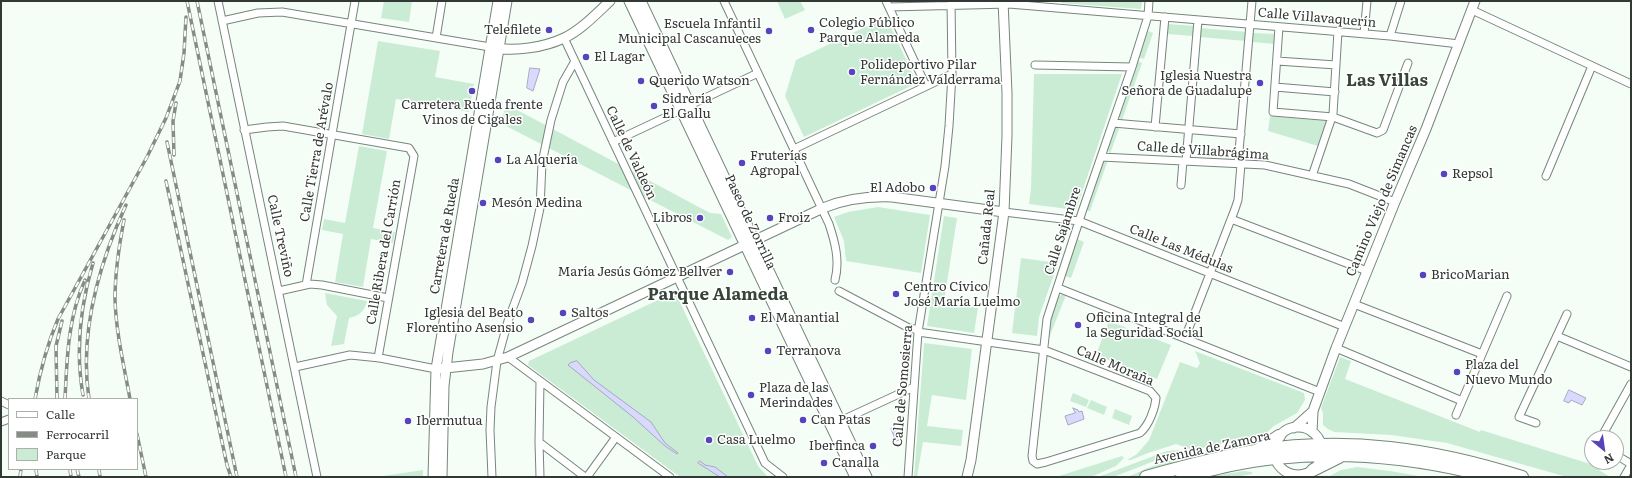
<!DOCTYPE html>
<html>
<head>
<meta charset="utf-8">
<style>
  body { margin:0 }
  #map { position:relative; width:1632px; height:478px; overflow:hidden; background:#f4fef7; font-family:Literata,serif }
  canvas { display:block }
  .frame { position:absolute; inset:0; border:2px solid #323833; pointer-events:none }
  .legend { position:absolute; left:8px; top:398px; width:130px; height:72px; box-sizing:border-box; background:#fff; border:1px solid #adafad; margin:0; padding:5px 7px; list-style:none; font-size:12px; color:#323833 }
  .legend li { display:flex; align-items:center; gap:8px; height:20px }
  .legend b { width:20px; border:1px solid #adafad }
  .north { position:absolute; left:1584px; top:430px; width:40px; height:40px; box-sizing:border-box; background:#fff; border:1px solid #adafad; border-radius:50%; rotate:151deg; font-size:11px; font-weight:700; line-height:16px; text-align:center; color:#323833 }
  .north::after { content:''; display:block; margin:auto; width:14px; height:18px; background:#5544bc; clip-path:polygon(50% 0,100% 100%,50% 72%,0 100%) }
</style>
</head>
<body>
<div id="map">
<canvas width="1632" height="478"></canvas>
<div class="frame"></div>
<ul class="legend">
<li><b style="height:5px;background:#fff"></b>Calle</li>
<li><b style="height:5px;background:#858c86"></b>Ferrocarril</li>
<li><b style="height:11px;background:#caecd4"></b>Parque</li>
</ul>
<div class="north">N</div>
</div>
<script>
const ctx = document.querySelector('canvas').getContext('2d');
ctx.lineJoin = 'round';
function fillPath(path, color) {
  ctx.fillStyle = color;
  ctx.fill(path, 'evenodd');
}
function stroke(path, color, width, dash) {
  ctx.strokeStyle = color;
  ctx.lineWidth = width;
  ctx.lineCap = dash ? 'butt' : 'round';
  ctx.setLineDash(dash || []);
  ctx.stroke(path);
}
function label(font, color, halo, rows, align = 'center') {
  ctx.font = font + ' Literata,serif';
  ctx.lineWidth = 3;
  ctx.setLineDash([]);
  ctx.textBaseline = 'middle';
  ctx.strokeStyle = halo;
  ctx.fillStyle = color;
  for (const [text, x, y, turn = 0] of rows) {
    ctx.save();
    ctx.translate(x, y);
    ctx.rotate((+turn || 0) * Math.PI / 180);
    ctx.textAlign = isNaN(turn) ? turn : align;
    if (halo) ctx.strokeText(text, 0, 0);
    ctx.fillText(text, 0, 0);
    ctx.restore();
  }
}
fillPath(new Path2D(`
  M384,1H412L409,22L381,18Z
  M777,1H800L805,10L785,19Z
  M1062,1H1142L1141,9L1061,3Z
  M880,20L889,23L917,83L804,137L785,96L796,60Z
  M1168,24L1195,26L1194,36L1167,34Z
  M1200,28L1247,32L1246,41L1200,37Z
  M1148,31L1153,33L1144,59L1138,57Z
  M1253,33L1276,34L1275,44L1252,42Z
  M378,41L440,51L435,77L474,84L469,112L396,99L389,139L362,134Z
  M1138,61L1142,63L1122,120L1118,116Z
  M1034,74H1122L1076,210L1029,204L1031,189Z
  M506,104L710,213L721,214L732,237L728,240L506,126L501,124Z
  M1270,116L1327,121L1318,146L1268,131Z
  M1118,126H1120L1110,154L1107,149L1114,128Z
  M359,146L387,151L373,228L395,232L393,243L371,239L363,287L335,282L343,234L322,230L324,219L345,223Z
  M1105,160H1108L1090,211H1087L1103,162Z
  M878,207L930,215L921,273L846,261L844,241L834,217L848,212Z
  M944,216L957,218L944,302L978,308L974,333L927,326Z
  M1077,239L1084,242L1071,278L1065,276Z
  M1021,258L1058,263L1039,317L1037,336L1012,333Z
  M675,292L758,466L768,477H680L528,365L529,361Z
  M325,293L367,301C365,311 359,316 349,318L344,344L331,346L337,316L327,305Z
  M1061,295H1066L1049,338L1047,337C1049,327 1052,301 1061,295Z
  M1109,321L1171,345L1157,379L1096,355Z
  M924,343L972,349L966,400L932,395L927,426L963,430L961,446L923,442L917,477H914Z
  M1195,351L1304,393L1305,400L1297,413L1274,426L1263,436L1192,450L1176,444L1148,453L1131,460H1127L1137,454L1149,440L1180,362L1197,368L1200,363Z
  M1340,357L1351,361L1345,379L1480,432L1481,430L1600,467L1599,470L1610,477H1567L1447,443L1391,435L1334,432L1328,429L1323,425V413L1321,408Z
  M1073,393L1089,400L1086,407L1070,401Z
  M1091,400L1107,407L1104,415L1087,408Z
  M1115,409L1132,416L1129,425L1112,418Z
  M1248,444L1249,448L1185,462L1135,477H1127C1141,472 1167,457 1180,461L1182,457L1170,455L1113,477H1098L1167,451L1179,450L1193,455Z
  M1122,456L1124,458L1116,466L1091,477H1056Z
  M1357,467L1390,471L1424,477H1328L1341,470Z
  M423,470V477H376Z
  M1244,471L1252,472V474L1235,477H1205Z`), '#caecd4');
const water = new Path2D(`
  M530,68L540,69L533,91L527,88Z
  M577,361L594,380L651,422L665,443L678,453L677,454L665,446L633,417L568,365L570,363Z
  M1569,390L1586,398L1582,405L1571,400L1569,403L1564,401Z
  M1073,408L1078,410L1079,412L1082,411L1084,419L1068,425L1065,416L1075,413Z
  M895,427L901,439L896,441L891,429Z
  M700,461L705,465L715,467L728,477H720L698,463Z`);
fillPath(water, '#d8d9fd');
stroke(water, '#a6a9c0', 1);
const street = new Path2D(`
  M218,1L317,477
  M724,1L829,224C835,242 840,261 835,280
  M886,1L926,86
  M889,7L1009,4L1390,36L1459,44
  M1472,10L1631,84
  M222,21L258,13L282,12L490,47
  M1279,27L1273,112L1333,117L1377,133L1383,130L1408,63
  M1364,34L1367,1
  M1390,36L1401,1
  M436,38L442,1
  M564,38L765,463L783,477
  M1277,61L1336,65
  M1035,65L1132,67
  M1275,87L1335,92
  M690,105L758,73
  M1113,123L1241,134
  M1155,127L1165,17
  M244,130L267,127L283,126L409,148L414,156L378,358
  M613,142L681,110
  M794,149L952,74
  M1101,157L1265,165L1349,184L1395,202
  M1186,161L1198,20
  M1238,163L1252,1
  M1312,176L1333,114L1338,31
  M1546,176L1592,66
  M1181,185L1183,161
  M1004,212L1079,221L1345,327
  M1231,219L1367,271
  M306,285L355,1
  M1058,288L1320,392
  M279,291L310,284L322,285L388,298
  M839,291L909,328L919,330
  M1354,304L1482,354
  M918,332L1044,350L1150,391L1156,398C1155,409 1149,425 1140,433L1046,462L1037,464L1033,461L1032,456L1047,319L1082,212L1132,67L1148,16L1149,1
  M1557,336L1631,367
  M1185,338L1235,209L1238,200L1241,164
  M1336,348L1462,401
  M508,357L670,477
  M295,367L350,355L380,358L436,369
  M1,401L9,405
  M1456,415L1507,296
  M1,422L9,419
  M838,422L914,387
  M1536,423L1519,417L1567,314
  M1602,436L1631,384
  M539,442L540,381
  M1616,455L1631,464
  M492,477L490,430L491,407L497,361L508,321L522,283L532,246L540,208L542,163L551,120L563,82L575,61
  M540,477L539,442L585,477
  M587,477L616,437
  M908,477L918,332L945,166L949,126L952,74L951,1
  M1624,477L1631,465`);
const secondary = new Path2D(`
  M493,48C516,51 543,48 564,38C581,30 596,14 610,1
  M436,369L483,364L508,357L823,208C845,199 868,196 892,197L1004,212
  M1274 451a24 24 0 1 1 48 0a24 24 0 1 1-48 0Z
  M1294,428L1313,411
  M1312,432L1313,411L1336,348L1395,202L1426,129L1475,1
  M433,477L436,369L498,1
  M442,477L444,386L448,352L507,1
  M967,477L971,460L1004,212L1007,136V93L1003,1`);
const primary = new Path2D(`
  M630,1L856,477
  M640,1L866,477`);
const highway = new Path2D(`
  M1258,450L1279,436
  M1313,470L1339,457
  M1146,477C1182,467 1218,457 1255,451C1347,436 1434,449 1522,477
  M1182,477C1213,469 1243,461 1275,458C1348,450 1421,458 1492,477`);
stroke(street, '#77867b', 9);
stroke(secondary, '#77867b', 11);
stroke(primary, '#77867b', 13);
stroke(highway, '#77867b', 14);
stroke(street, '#fff', 7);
stroke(secondary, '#fff', 9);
stroke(primary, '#fff', 11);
stroke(highway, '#fff', 12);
const rail = new Path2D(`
  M187,1L286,477
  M197,1L296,477
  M167,142L237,477
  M174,155L173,121L176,103
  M166,181L227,465L231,477
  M124,220C119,246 115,272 115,299C116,333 124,366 130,399
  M83,395C75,349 80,307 93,263
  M35,399C40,371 47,345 58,319L147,157L166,118L180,81L184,53L186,17
  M57,399L56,346L62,321
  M65,399C67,358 68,317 85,280
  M89,399C79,333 99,264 126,205
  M137,434L146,477
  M36,469L37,477
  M70,469L71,477
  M77,469L79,477
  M99,469L100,477
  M20,477L21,469`);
stroke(rail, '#858c86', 3.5);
stroke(rail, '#fff', 2, [6]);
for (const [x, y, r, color] of [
  [549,30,4,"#5544bc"],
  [811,30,4,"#5544bc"],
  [769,31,4,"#5544bc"],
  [586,57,4,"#5544bc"],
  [852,72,4,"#5544bc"],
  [641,81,4,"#5544bc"],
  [1260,83,4,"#5544bc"],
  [472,91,4,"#5544bc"],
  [654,106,4,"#5544bc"],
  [498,160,4,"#5544bc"],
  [742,163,4,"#5544bc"],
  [1444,174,4,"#5544bc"],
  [933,188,4,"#5544bc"],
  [483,203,4,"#5544bc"],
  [700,218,4,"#5544bc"],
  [770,218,4,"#5544bc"],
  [730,272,4,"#5544bc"],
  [1423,275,4,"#5544bc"],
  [896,294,4,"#5544bc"],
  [563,313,4,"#5544bc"],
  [752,318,4,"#5544bc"],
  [531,320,4,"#5544bc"],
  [1078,325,4,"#5544bc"],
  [768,351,4,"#5544bc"],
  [1457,372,4,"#5544bc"],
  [751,395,4,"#5544bc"],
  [803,420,4,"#5544bc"],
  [408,421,4,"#5544bc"],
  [709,440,4,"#5544bc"],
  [873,446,4,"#5544bc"],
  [824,463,4,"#5544bc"]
]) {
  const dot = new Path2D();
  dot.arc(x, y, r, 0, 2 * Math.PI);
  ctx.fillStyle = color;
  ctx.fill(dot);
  stroke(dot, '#fff', 1.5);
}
label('13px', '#323833', '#fff', [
  ["Calle Villavaquerín",1317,18,5],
  ["Calle de Villabrágima",1203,151,4],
  ["Calle Tierra de Arévalo",317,152,-80],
  ["Calle de Valdeón",631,153,65],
  ["Camino Viejo de Simancas",1382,201,-67],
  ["Paseo de Zorrilla",750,222,65],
  ["Cañada Real",987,227,-84],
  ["Calle Sajambre",1063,231,-72],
  ["Calle Treviño",280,236,78],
  ["Carretera de Rueda",445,236,-80],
  ["Calle Las Médulas",1181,249,22],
  ["Calle Ribera del Carrión",384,252,-80],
  ["Calle Moraña",1115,366,23],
  ["Calle de Somosierra",903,386,-85],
  ["Avenida de Zamora",1212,448,-12]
]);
label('13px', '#323833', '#fff', [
  ["Colegio Público",819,23],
  ["Parque Alameda",819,38],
  ["Escuela Infantil",761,24,"right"],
  ["Municipal Cascanueces",761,39,"right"],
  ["Telefilete",541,30,"right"],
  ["El Lagar",594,57],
  ["Polideportivo Pilar",860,65],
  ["Fernández Valderrama",860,80],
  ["Iglesia Nuestra",1252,76,"right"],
  ["Señora de Guadalupe",1252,91,"right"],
  ["Querido Watson",649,81],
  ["Sidrería",662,99],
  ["El Gallu",662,114],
  ["Carretera Rueda frente",472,105,"center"],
  ["Vinos de Cigales",472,120,"center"],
  ["Fruterías",750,156],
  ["Agropal",750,171],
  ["La Alquería",506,160],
  ["Repsol",1452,174],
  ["El Adobo",925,188,"right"],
  ["Mesón Medina",491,203],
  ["Libros",692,218,"right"],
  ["Froiz",778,218],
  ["María Jesús Gómez Bellver",722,272,"right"],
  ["BricoMarian",1431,275],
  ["Centro Cívico",904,287],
  ["José María Luelmo",904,302],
  ["Iglesia del Beato",523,313,"right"],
  ["Florentino Asensio",523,328,"right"],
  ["Saltos",571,313],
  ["El Manantial",760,318],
  ["Oficina Integral de",1086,318],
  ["la Seguridad Social",1086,333],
  ["Terranova",776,351],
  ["Plaza del",1465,365],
  ["Nuevo Mundo",1465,380],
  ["Plaza de las",759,388],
  ["Merindades",759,403],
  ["Can Patas",811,420],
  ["Ibermutua",416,421],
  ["Casa Luelmo",717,440],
  ["Iberfinca",865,446,"right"],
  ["Canalla",832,463]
], 'left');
label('bold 17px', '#36443a', '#fff', [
  ["Las Villas",1387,81],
  ["Parque Alameda",718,295]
]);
</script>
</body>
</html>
